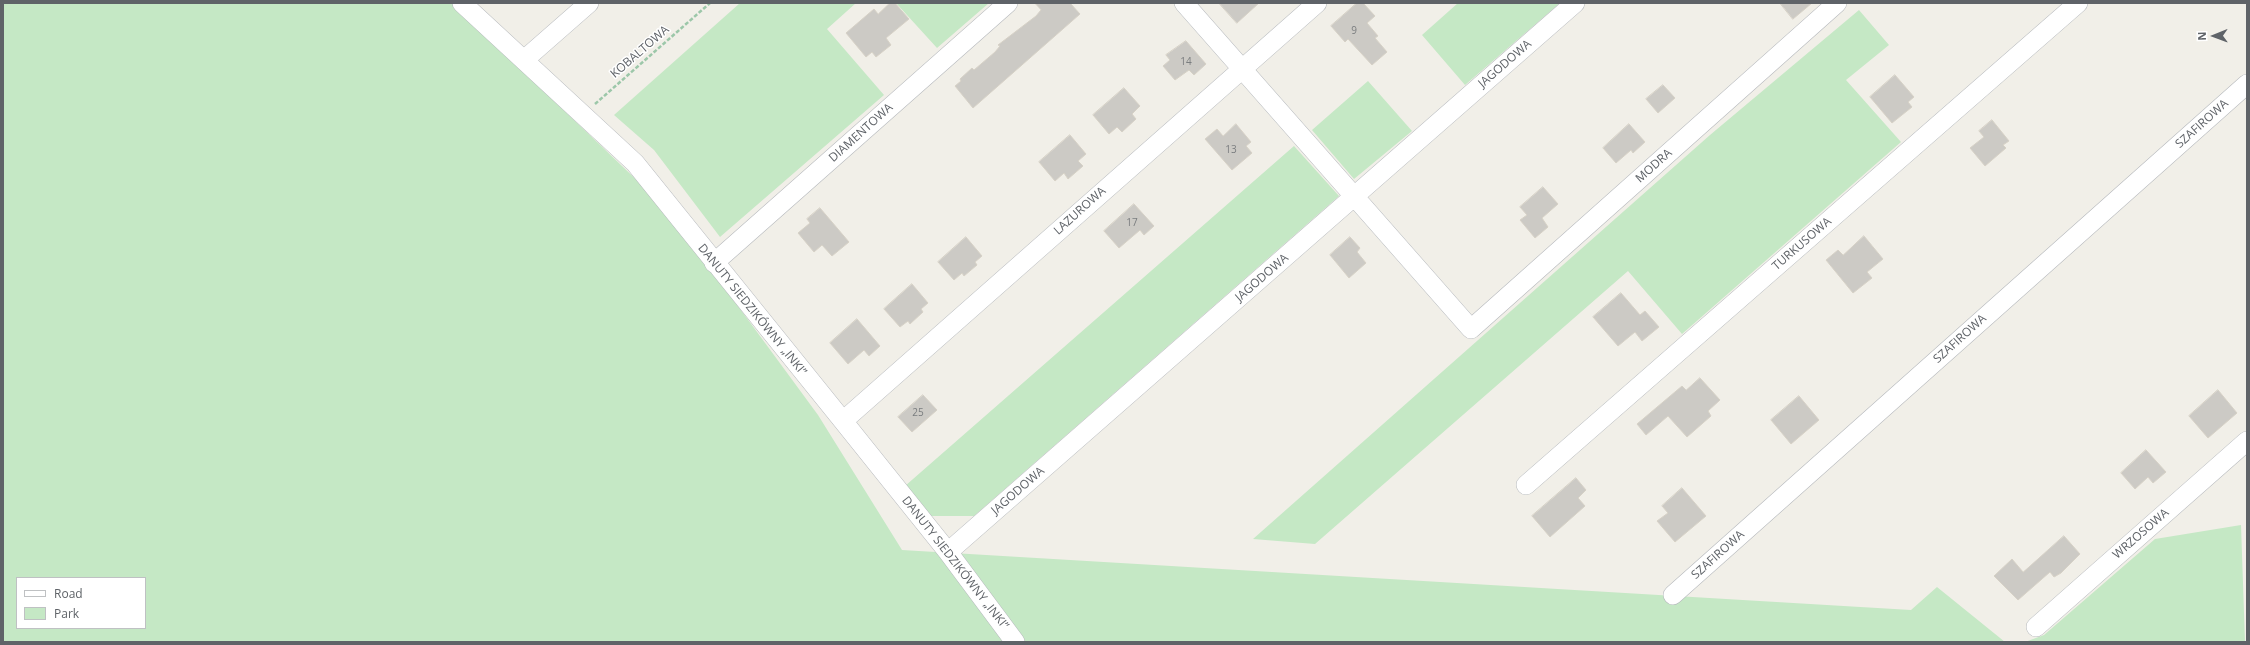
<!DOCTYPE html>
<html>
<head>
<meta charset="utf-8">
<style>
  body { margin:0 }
  #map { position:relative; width:2250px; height:645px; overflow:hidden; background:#f1efe8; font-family:"Open Sans",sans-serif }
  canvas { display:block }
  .frame { position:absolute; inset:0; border:4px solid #5f6368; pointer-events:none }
  .legend { position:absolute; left:16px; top:577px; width:130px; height:52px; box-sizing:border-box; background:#fff; border:1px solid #bfc1c3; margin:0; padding:5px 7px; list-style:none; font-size:12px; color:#5f6368 }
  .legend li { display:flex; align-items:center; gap:8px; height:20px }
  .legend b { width:20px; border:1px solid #bfc1c3 }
  .north { position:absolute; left:2194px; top:16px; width:40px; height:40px; -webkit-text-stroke:3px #fff; paint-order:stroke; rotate:269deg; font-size:11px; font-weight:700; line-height:16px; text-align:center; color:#5f6368 }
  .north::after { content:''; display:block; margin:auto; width:14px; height:18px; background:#5f6368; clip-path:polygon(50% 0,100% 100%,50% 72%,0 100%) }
</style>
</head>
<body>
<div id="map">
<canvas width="2250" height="645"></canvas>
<div class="frame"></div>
<ul class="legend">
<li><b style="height:5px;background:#fff"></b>Road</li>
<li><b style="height:11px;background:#c5e8c5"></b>Park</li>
</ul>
<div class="north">N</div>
</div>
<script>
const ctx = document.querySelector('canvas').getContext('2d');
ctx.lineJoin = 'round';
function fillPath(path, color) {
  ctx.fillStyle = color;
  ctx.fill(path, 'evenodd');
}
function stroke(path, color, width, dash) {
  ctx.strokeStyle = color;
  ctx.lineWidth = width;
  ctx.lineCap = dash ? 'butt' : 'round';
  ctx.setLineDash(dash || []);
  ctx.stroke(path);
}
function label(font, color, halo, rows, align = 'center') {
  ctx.font = font + ' "Open Sans",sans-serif';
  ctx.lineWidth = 3;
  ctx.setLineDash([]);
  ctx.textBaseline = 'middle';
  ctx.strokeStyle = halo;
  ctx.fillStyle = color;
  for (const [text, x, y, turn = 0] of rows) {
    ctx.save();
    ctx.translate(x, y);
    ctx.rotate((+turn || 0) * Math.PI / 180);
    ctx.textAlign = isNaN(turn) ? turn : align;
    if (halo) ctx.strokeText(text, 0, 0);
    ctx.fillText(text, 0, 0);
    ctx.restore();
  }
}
fillPath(new Path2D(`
  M3,3H452L646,189L710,268L818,415L902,550L1911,610L1937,587L2005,642H3ZM17,578H145V628H17Z
  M740,3H856L827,29L884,95L720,237L654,150L614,115Z
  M896,3H989L937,48Z
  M1458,3H1560L1465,85L1422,35Z
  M1859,10L1889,45L1846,80L1901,142L1682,334L1628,271L1315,544L1253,539L1710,135Z
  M1368,81L1412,131L1354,179L1312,130Z
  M1294,146L1339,196L974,516H929L905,486Z
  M2241,525L2245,642H2025L2044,635L2155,539Z`), '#c5e8c5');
const building = new Path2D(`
  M890,3H895L909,19L886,38L891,45L876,57L872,52L866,57L846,33L874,9L878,14Z
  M1035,3H1070L1080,14L973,108L955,86L961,81L960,79L972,68L974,70L995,52L1000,46L998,45L1036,16L1041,10Z
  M1219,3H1259L1237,23Z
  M1357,3H1363L1375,16L1367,23L1378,36L1375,38L1387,52L1372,65L1348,39L1345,42L1331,26Z
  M1780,3H1812L1793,19Z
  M1186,41L1206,64L1194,75L1189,70L1175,80L1163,66L1170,60L1166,55Z
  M1895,75L1914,97L1908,102L1912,107L1892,123L1870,97Z
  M1663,85L1675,98L1658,113L1646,99Z
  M1124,88L1140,106L1132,114L1136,119L1122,132L1117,127L1109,134L1093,115Z
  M1992,120L2009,141L2003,145L2006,148L1985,166L1970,148L1984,137L1979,131Z
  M1236,124L1251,142L1246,146L1252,153L1232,170L1205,139L1217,129L1223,136Z
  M1629,124L1645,142L1633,153L1631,150L1616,163L1603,148Z
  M1070,135L1086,154L1078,161L1083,166L1068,179L1064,173L1055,181L1039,162Z
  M1543,187L1558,204L1542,218L1548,227L1535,238L1520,220L1527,215L1520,207Z
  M1134,204L1154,226L1144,235L1140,230L1119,248L1104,231Z
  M820,208L849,242L832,256L822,245L814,252L798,233L810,223L807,219Z
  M1864,236L1883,259L1867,272L1872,278L1853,293L1826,260L1838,250L1843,255Z
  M966,237L982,256L975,262L977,265L964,276L962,273L954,280L938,262Z
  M1350,237L1360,248L1357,252L1366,263L1349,278L1330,255Z
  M912,284L928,303L921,309L923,312L910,324L908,321L900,327L884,309Z
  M1621,293L1640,315L1645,311L1659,327L1642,341L1635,332L1618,346L1593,317Z
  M857,319L880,346L869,356L864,350L848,364L830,343Z
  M1700,378L1720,400L1708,411L1711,416L1687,437L1668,416L1646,435L1637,424L1682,386L1686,390Z
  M2218,390L2237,413L2208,438L2189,416Z
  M923,395L937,410L912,432L898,417Z
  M1799,396L1819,420L1791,444L1771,420Z
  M2146,450L2166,472L2153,483L2148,477L2135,489L2121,473Z
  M1576,478L1586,490L1578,498L1585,506L1550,537L1532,516Z
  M1682,488L1706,516L1675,542L1657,521L1668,513L1662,506Z
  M2064,536L2080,554L2061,573L2054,577L2050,572L2018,600L1994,576L2012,559L2023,572Z`);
fillPath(building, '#cccac5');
stroke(building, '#d6d1c6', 1);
const minor = new Path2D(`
  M462,3L635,163L843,421L948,552L1015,642
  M1184,3L1471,329L1837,3
  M524,60L589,3
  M714,263L1008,3
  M843,421L1317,3
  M1526,485L2078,3
  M948,552L1575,3
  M1673,595L2247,84
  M2036,627L2247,441`);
stroke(minor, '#b5b8bc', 20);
stroke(new Path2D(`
  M595,104L710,3`), '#9cc7a9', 2.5, [4, 2]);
stroke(minor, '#fff', 19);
label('10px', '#7a7d7f', null, [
  ["9",1354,31],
  ["14",1186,62],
  ["13",1231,150],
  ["17",1132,223],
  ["25",918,413]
]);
label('12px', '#5f6368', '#fff', [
  ["KOBALTOWA",640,52,-41],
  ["JAGODOWA",1505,64,-41],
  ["SZAFIROWA",2202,124,-42],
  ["DIAMENTOWA",861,133,-42],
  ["MODRA",1654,166,-42],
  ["LAZUROWA",1080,211,-42],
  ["TURKUSOWA",1802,244,-41],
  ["JAGODOWA",1262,278,-41],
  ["DANUTY SIEDZIKÓWNY „INKI”",752,310,51],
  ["SZAFIROWA",1960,339,-42],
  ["JAGODOWA",1018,491,-41],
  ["WRZOSOWA",2141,534,-41],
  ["SZAFIROWA",1718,555,-42],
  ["DANUTY SIEDZIKÓWNY „INKI”",955,563,52]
]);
</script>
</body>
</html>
